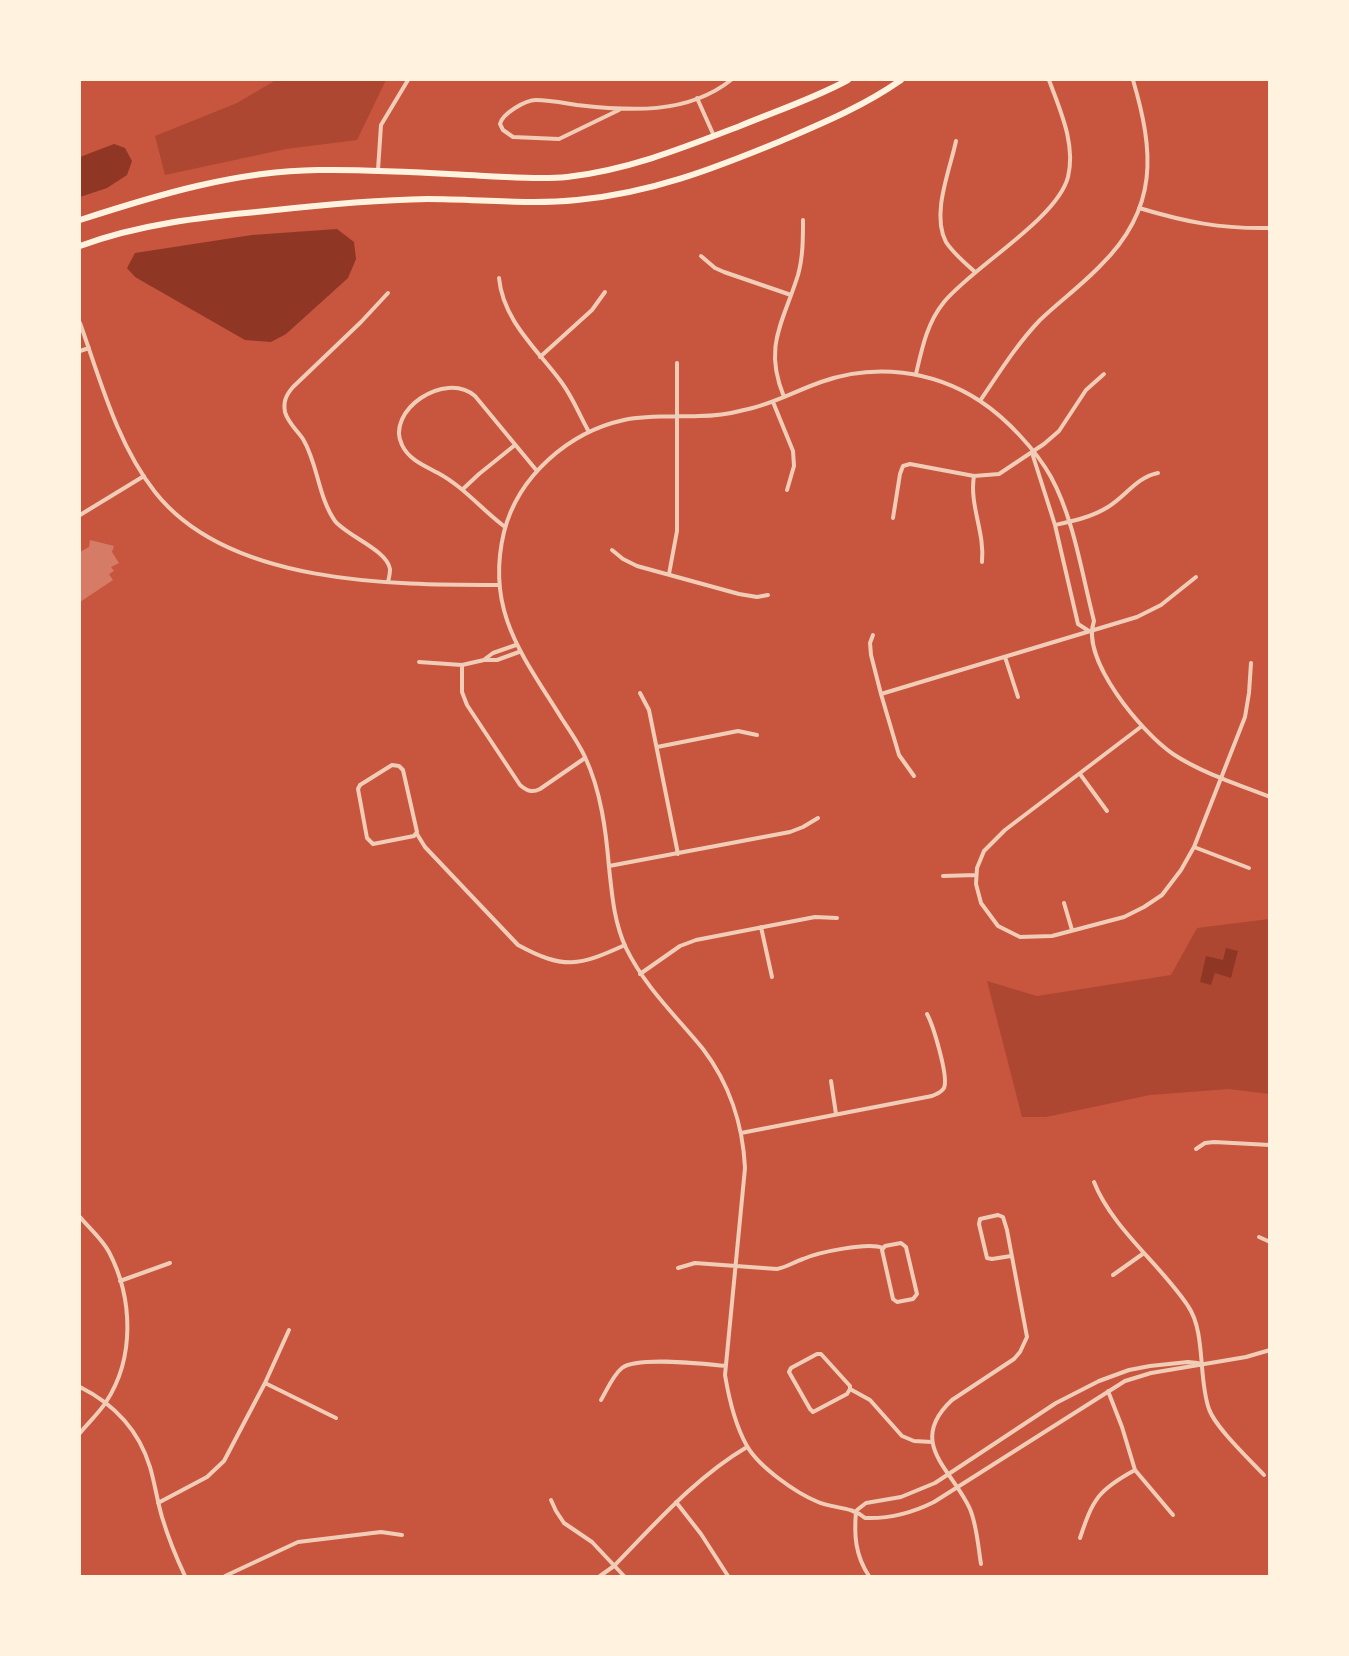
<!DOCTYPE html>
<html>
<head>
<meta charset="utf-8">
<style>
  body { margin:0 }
  #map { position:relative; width:1349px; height:1656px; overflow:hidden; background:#c8553d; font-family:Manrope,sans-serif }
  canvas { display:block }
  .frame { position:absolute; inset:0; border:81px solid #fff3e0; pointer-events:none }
</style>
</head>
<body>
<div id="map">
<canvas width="1349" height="1656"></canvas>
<div class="frame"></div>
</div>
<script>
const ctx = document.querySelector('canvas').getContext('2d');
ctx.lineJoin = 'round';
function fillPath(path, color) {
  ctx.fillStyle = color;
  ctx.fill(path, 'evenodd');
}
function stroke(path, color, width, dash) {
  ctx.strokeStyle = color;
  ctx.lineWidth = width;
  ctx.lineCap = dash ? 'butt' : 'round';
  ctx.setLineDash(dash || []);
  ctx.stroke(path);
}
fillPath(new Path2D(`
  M276,80H386L357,140L286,149L165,175L155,136L237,103Z
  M1269,919V1094L1229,1089L1150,1095L1046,1117H1022L987,981L1037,996L1171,975L1197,928Z`), '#ae4732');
fillPath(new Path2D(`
  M114,144L125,148L132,161L127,175L107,188L80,197V157Z
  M337,229L354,242L356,259L348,278L286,334L271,342L245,340L135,277L127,268L135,253L252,235Z
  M1226,948L1238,951L1231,978L1215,973L1211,985L1200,982L1206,956L1223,960Z`), '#8f3625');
fillPath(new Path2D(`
  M90,540L114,546L112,552L119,563L111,567L114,571L109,574L113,580L80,602V552L89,547Z`), '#d67c66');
stroke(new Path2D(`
  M697,98L714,136
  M619,110L559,139L513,137L503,130L500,124C502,114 525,100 536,100C549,100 564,103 577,105C629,111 687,115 731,80
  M956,141C950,170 931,214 946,242C953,253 965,263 975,272
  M378,170L381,125L408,80
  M1139,208C1186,222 1220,229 1270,228
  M701,256L715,268L724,272L791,295
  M499,278C503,321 538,350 562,383C573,398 580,416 589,432
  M388,293L361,322L293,387C286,395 283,402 285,412C288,423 297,430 303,439C318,464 318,497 335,521C347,536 387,550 390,569C390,573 389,578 388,582
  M80,323C100,379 117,444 155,492C228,585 392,585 499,585
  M80,351L89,348
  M540,357L592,310L605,292
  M916,374C922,348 927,323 944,302C974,266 1057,219 1068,177C1076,144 1060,110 1049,80
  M784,397C763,346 783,323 798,275C803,257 803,239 803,220
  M980,401C999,373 1017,344 1040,320C1060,301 1082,285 1101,265C1159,208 1154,151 1133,80
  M773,402L793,451L794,466L787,490
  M1033,456L1055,525L1078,624L1089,631
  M974,476C969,505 985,532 982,562
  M463,489L479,474L515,445
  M80,515L144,476
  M893,518L900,474L903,466L910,464L974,476L999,474L1044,444L1059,431L1086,390L1104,374
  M1055,525C1073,521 1092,517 1108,507C1126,496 1137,477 1158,473
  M505,527C482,510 464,487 438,473C425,466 409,460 402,445C385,411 445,370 475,396L537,471
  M612,550L623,559L637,566L739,594L757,597L768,595
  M669,574L677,531V363
  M873,635L870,643L871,655L881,694L899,755L914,776
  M1005,657L1018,697
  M485,659L493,653L516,645
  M419,662L462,665L484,660H497L519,652
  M462,665V692L467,705L520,785C527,791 532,793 540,789L585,758
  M640,693L649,710L678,854
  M881,694L1137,617L1161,605L1196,577
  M1142,726L1005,830L984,851L977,868L976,884L981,903L998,926L1020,937L1052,936L1124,917L1144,907L1162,895L1181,870L1194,847L1245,717L1249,693L1251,663
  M657,747L738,731L757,735
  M392,765L399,766L403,770L417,832L414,836L373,844L367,838L358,789L360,785Z
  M1080,774L1107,811
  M1270,797C1237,784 1202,773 1173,754C1142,733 1080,659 1094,621C1082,575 1074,519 1051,477C1036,450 1006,418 980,401C933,370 874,363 821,382C795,391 771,405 744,410C729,414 714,416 699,416C675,417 649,415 624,420C569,432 518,476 504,532C485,611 523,656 562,719C570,731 579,744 585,757C601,791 606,831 609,867C612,895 614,922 626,948C645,987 676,1016 703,1049C729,1083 743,1125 745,1168L725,1375C729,1399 735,1425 747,1446C759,1467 796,1493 818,1502C835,1509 851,1506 865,1518C890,1519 912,1513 934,1502L1125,1381L1151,1373L1246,1357L1270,1350
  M417,834L425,847L518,945C564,970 579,966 625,945
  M1194,847L1249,868
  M609,866L790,832L803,827L818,818
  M943,876L976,875
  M1064,903L1072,930
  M761,927L772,977
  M640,974L680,946L696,940L815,917L837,918
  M1270,1027V1030
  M831,1081L836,1114
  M741,1133L932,1096C936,1094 941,1093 944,1088C949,1077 933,1025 927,1014
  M1196,1149L1205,1143L1214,1142L1270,1145
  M1094,1182C1112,1228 1161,1265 1188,1306C1206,1332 1198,1379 1209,1409C1215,1427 1250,1460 1264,1475
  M80,1217C89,1228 102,1239 109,1252C133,1298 135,1358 106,1402C99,1413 88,1423 80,1433
  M1259,1237L1270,1242
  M901,1243L906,1247L917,1294L913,1299L897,1302L893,1299L882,1250L885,1246Z
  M678,1268L695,1263L777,1269C787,1267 794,1262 803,1259C819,1252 868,1242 883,1248
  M1113,1275L1144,1253
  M120,1281L170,1263
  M821,1354L850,1386V1389L847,1394L813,1412L810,1409L789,1372L791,1368L817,1354Z
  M265,1383L336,1418
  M80,1387C114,1404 139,1431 150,1467C155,1484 157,1500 162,1517C168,1537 176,1557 185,1576
  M850,1389L870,1400L902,1436L914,1441L932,1442
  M1108,1391L1122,1427L1135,1470L1173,1515
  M601,1400C607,1390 613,1375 622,1368C637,1356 705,1364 726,1366
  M551,1500L556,1511L564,1523L592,1542L624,1576
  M676,1502L701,1534L728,1576
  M158,1503L207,1477L224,1461L265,1383L289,1330
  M857,1510L866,1503L901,1497L935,1483L1056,1403L1099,1381L1129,1370L1150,1366L1188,1362L1198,1363
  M856,1511C854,1535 855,1555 869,1576
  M1080,1538C1093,1499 1098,1490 1135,1470
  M981,1564C978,1546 977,1526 970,1509C952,1469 906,1443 952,1400L1014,1359L1020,1352L1027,1337L1007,1230L1003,1217L998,1215L980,1219L979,1224L987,1258L992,1259L1011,1256
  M225,1576L298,1542L381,1532L402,1535
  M600,1576L614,1566C656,1523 696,1477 747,1447`), '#f1ccb7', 4);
stroke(new Path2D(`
  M80,220C157,195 236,171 318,170C374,169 430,173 485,176C513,177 540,180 567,177C628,170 683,148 740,126C776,111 813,99 848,80
  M80,246C139,224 203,217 266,211C320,205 374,200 428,199C478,199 528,205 577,200C651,193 713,169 781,141C823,123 864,106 901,80`), '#fff3e0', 6);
</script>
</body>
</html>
